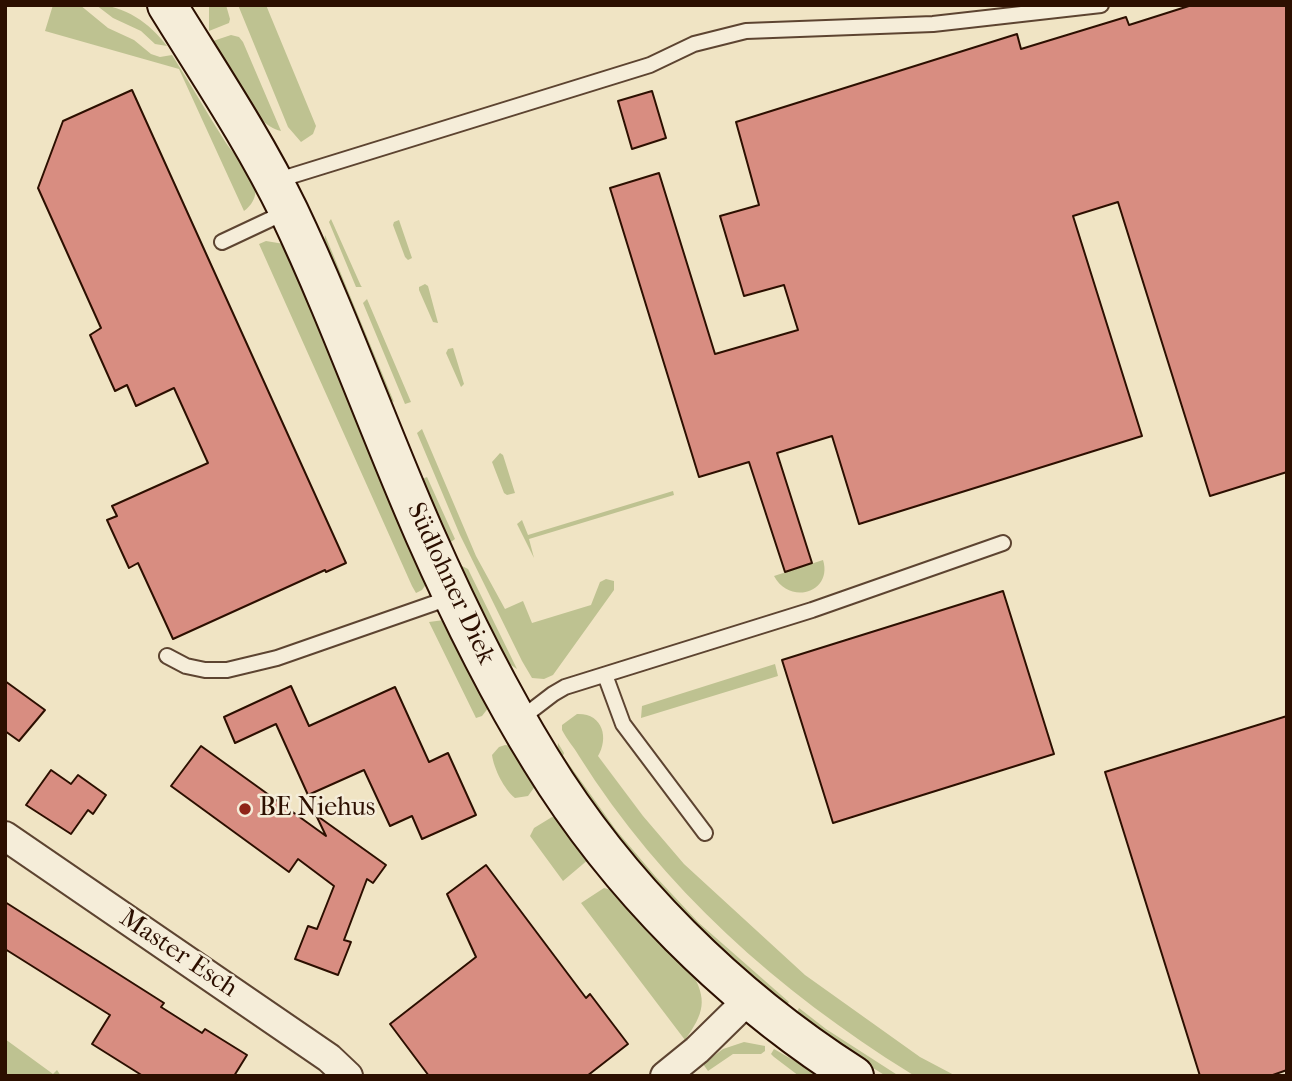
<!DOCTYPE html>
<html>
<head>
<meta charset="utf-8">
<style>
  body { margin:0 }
  #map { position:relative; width:1292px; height:1081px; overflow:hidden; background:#f0e4c4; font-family:"IM FELL French Canon",serif }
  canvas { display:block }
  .frame { position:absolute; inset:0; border:7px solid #2c0f00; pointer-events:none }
</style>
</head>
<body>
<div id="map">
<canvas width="1292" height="1081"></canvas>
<div class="frame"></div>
</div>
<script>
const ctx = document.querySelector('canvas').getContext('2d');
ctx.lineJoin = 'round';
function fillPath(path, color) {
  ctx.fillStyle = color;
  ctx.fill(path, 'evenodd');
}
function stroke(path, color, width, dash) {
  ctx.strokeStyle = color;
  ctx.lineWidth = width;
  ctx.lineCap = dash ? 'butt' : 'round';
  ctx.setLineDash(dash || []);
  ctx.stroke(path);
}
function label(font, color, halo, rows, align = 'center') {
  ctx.font = font + ' "IM FELL French Canon",serif';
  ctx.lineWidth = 5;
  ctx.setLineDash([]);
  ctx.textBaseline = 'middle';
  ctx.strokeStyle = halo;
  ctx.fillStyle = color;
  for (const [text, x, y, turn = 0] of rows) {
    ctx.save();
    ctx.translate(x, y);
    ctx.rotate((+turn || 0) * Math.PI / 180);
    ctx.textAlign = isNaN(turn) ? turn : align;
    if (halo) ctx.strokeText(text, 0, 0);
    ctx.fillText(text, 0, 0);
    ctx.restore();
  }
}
fillPath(new Path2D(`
  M53,5H80L108,28L134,40L151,54L160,57L172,55C191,84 207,114 226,143C235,156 252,172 255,188C257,197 251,206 244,211L179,69L45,31Z
  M96,5C124,5 150,23 167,46L155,44L141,31L113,18Z
  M209,5H226L230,19L229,23L209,31Z
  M238,5H266L316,126L313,134L301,142L288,127Z
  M231,35L239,37L243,42L281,131C252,125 226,67 213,41Z
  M331,219L361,286L362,287H356L329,222Z
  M399,220L412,258L408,260L405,257L393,225L394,222Z
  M325,235L394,402L389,399L324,245Z
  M266,241L284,244L427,583L422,590L416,593L412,586L259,244Z
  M425,284L428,286L438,323L433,322L419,290V287Z
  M367,299L411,402L405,404L363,303Z
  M453,348L464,384L461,387L446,353L448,349Z
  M422,429L476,556L505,609L523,601L532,623L591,605L600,582L606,579L614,581V590L553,675L544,679L532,678L522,661L460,535L417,433Z
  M500,453L503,455L515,493L507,495L504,493L492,462Z
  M427,477L455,539L448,544L420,480Z
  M673,491L674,495L529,539L534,558L517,524L522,520L528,535Z
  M823,560C833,592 790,606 774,576Z
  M456,563L468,569L517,669L502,659Z
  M444,620L489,707L482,716L476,718L429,622Z
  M775,664L778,676L641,718L642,706Z
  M577,714C603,713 609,738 598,756L643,816L684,864L805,975L920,1057L956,1076H915L910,1073C778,991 662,888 579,756C574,747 567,740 562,730V725Z
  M558,743L564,753L563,756L616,830L655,876L699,923L789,1002L786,1006C740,968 694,927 654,881C619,841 588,798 557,754Z
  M505,745L512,746L536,785L528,796L515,798C504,789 494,769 492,755L499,747Z
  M552,817L557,818L589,859L563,881L530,836L534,828Z
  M604,888L619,892L691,971C708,1000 704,1013 685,1040L581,903Z
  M799,1008L826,1029L899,1076H886L873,1068L796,1014Z
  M5,1039L53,1074L57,1070L61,1076H5Z
  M744,1042L765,1046V1051L761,1054H733L708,1071L703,1064L723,1049Z
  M774,1049L821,1076H799L774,1057L771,1054Z`), '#bec291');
const building = new Path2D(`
  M1192,5H1287V472L1210,496L1118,202L1073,216L1142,436L859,524L832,436L777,453L812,563L785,572L749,462L699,477L610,188L659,173L715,354L798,330L784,285L744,296L720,216L759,205L736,122L1017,34L1021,49L1126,17L1129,25Z
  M132,90L346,563L326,572L325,570L173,639L138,563L129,568L107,520L117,516L112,506L208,463L174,388L136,406L127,385L115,391L90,335L101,328L38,188L63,121Z
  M652,91L666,138L632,149L618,101Z
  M1003,591L1054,754L833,823L782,660Z
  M5,681L45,710L19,741L5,731Z
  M291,686L309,726L395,687L429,762L448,753L476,815L422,839L412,816L390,826L364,770L308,795L276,724L235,743L224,717Z
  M1287,716V1070L1270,1076H1200L1105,772Z
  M201,746L326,836L316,815L386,865L373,883L367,879L344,940L351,942L338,975L295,959L308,926L317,929L334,886L298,859L289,872L171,786Z
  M51,770L71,784L78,775L106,795L93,814L88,810L71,834L26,805Z
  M486,865L586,998L590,994L628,1044L587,1076H429L390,1024L476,957L447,894Z
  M5,902L164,1003L161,1007L202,1033L205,1029L247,1055L234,1076H143L92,1044L110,1015L5,949Z`);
fillPath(building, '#d88d81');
stroke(building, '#2c0f00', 2);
const lane = new Path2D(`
  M275,181L650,65L694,44L746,31L933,24L1101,5
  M222,242L288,211
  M167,656L186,666L205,670H227L277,658L452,597
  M605,675L623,724L705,833
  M519,720L553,694L565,687L812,610L1003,543`);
const street = new Path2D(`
  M5,836L329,1058L348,1076
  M665,1076L697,1050L749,999`);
const secondary = new Path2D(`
  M167,5C209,73 254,140 289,212C339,317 378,428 425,535C459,612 497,689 541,760C618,886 730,997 854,1076`);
stroke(lane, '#5d4431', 18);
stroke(street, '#5d4431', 32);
stroke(secondary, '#2c0f00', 42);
stroke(lane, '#f5edd9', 14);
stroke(street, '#f5edd9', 28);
stroke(secondary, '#f5edd9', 38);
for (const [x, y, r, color] of [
  [245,809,7,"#8f2418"]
]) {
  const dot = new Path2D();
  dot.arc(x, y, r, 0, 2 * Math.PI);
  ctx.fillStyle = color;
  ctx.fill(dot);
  stroke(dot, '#f5edd9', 2.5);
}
label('26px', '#2c0f00', '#f5edd9', [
  ["Südlohner Diek",450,584,65],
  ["Master Esch",178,954,34]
]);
label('26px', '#2c0f00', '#f5edd9', [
  ["BE Niehus",259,809]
], 'left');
</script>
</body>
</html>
